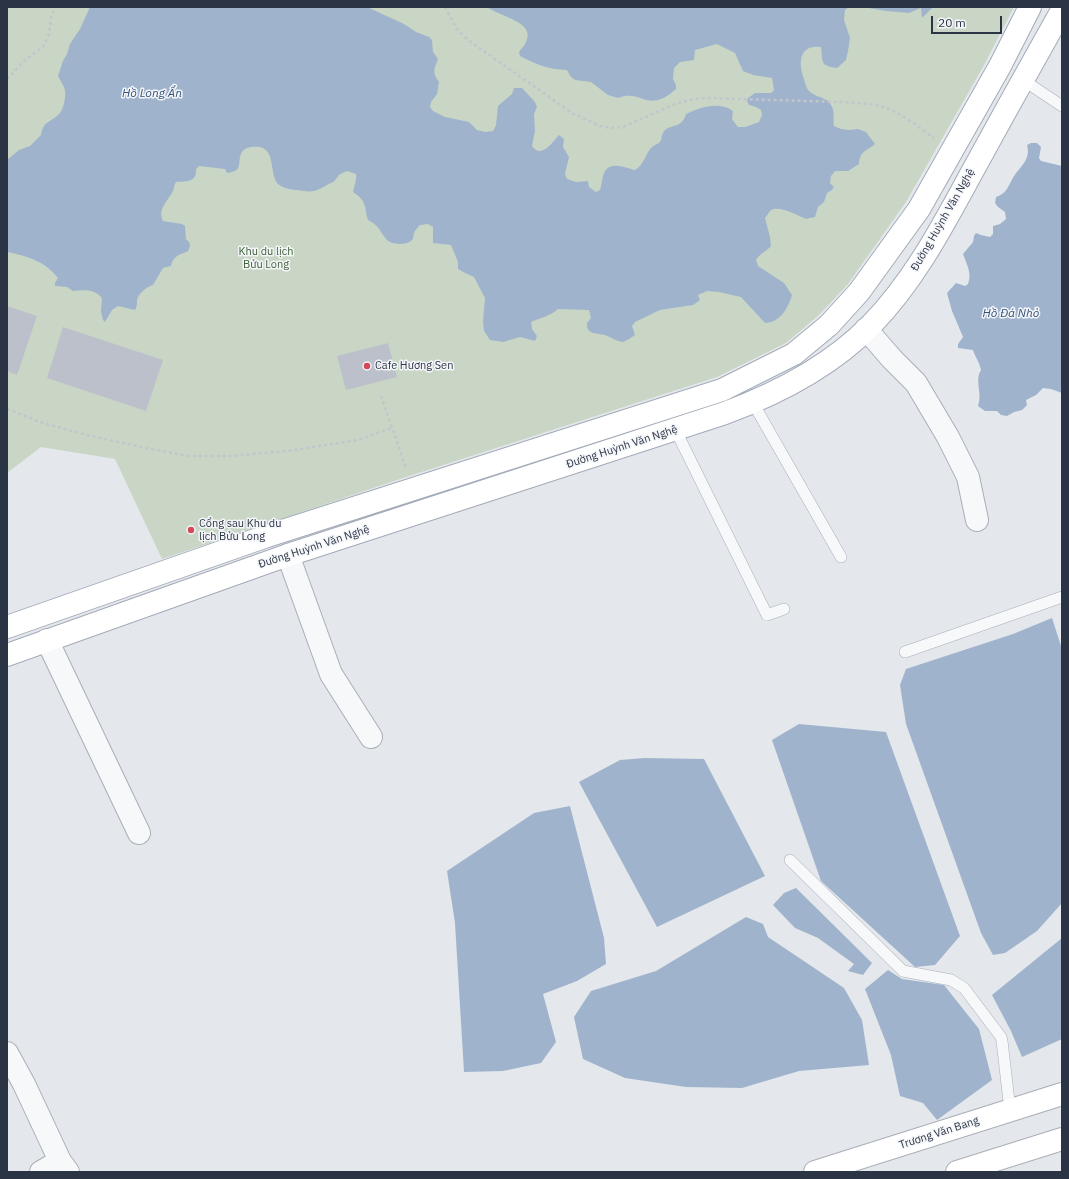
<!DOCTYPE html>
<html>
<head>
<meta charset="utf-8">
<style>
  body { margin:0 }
  #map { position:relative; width:1069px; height:1179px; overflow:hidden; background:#e4e7ec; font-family:"IBM Plex Sans",sans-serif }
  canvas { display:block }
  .frame { position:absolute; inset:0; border:8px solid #2b3445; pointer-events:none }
  .scale { position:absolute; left:931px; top:16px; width:71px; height:18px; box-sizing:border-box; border:2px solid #2b3445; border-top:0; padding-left:5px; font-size:12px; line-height:14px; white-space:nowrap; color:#2b3445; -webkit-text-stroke:3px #f4f6f9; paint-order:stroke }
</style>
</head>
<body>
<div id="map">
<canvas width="1069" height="1179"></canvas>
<div class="frame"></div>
<div class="scale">20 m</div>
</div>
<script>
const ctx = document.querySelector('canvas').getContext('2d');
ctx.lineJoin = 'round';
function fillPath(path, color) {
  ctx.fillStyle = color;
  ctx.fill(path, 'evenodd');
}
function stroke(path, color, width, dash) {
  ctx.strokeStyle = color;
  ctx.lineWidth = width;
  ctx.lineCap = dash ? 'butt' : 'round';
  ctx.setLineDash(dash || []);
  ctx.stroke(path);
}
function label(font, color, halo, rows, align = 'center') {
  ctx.font = font + ' "IBM Plex Sans",sans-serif';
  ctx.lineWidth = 3;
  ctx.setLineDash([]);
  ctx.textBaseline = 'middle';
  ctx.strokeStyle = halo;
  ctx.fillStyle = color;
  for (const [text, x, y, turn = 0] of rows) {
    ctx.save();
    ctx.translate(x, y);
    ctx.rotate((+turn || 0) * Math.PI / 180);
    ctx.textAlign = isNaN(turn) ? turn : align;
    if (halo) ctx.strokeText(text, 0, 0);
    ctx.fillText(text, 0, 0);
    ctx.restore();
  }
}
fillPath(new Path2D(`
  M7,7H1014L983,67L906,202L848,284L819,315L786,343L717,377L403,478L162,559L115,459L41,447L7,473Z`), '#c9d6c5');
fillPath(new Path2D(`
  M90,7H367L404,24L416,32L429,37L432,40L433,52L438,59C434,69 432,73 439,82L437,94L431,102L430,107L433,111L445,117L469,122L477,130L485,132L493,131L496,125L498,106L512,94L514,88H522L535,102L537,107L534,114L535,131L532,146C541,159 552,143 559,135L564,139L563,147L569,157L565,174L567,179L576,182L588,181L589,187L596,192L600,190C602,184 602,176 605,171C612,161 626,168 635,170C644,165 645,154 652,147C654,145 658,144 660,142C662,139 661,136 663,133C668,123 682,130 686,114C700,107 720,101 733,111L732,119L738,127H745L759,122L762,115L761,110L756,107L749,105L747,101L748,98L755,93H771L774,90L772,78L753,75L743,71L735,53L717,44L695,50L694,60L680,62L674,68L673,79L676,85V89C647,115 642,88 618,98L608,95L591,82L575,80L571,77L567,70C547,69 537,65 520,56L519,52C546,23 504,19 487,7H849L845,10L844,20L850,38L848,51L846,60L837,68C819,66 823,61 821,47C799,44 798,63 804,79C805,83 806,87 808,90C815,98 826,96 831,105C835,111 833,119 834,126L841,129L849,130L858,129L866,132L875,144C866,152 860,150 859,164L848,171H835L831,176L830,183L834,187L832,190L827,193L824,202L818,207L815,217L806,219C798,215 779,205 771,210C769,212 767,216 765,218L770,237L771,246C766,252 760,253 756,260L758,266L784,283L792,295C788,308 780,323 765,323L741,297L719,292L707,291L698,295L700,300L693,305L660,310L635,322L632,326L635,335L629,339L623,342L618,341L605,335L593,333L589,331L587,327V323L591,318L589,310L558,309C550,316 540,318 531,322L532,329L537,336L535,341L520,337L503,342L490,340L484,331L483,321L485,298L474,277L465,273L458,269V262L451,245L433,243V227L428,224L420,225C418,227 415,230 414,233C413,236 414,239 411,241C406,245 392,245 387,240C379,231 381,227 368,220C364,206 367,201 353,192C354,186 357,180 356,174L347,171C345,172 341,173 339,175C337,177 336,180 333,182C328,184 319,190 314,191C309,192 303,191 298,190C292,190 283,188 278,184C269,174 276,151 260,147C254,146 243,147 241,154C237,163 244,171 227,173L225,169L199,166L196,169C197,183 186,181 176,182C174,185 174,188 173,191C168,201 157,209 163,221L182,224L185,226L186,239L189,242L190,246L188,251C179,255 173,256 171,266L163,268L153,285C146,287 139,293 137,300C137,305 137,306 135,310L118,306L112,310L105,322L103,320L101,311L102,298C94,289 85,290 73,291L67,287L55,286V283L58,278C45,261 27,256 7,252V160L19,150L30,146L41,135C43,121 50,123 59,114C64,109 67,94 64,87C62,83 60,80 58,76L63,61L67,54L70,44L80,29Z
  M863,7H933L922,18L921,8L909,13L886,11Z
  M1031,143H1037L1041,147L1039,158L1041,161L1062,166V393L1051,389L1043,388L1036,395L1026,400L1027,405L1022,410L1014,412L1007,416L1001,415L997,411H985L978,406C983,393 974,381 981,370C980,363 975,357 973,350L958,348V344L963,337L952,311L947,293L956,283L965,286L968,284C972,273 967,265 963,254L973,242L974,236L976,233L981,235L990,237L993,234V226L1000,224L1006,219L1005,212L998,207L995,203L996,197C1007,194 1009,184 1014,176C1021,166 1031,159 1027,145Z
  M1052,618L1062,649V903L1037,931L1005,953L993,955L981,933L906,724L900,685L906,669L1013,634Z
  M799,724L886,732L960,936L935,965L915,967L821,881L772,740Z
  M645,758L704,759L765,876L657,927L579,782L620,760Z
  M570,806L604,938L606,964L577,981L543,994L556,1042L541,1063L503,1071L464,1072L455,923L447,871L534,813Z
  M796,888L872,963L863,975L848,971L854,964L818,938L795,928L773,905L784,893Z
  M746,917L763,924L768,937L844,988L862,1020L869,1065L799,1071L742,1088L686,1087L625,1078L583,1059L574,1017L591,991L656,971Z
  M1062,938V1039L1022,1057L1011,1031L992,995Z
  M888,970L902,979L944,985L979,1029L992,1080L937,1120L923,1103L900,1096L891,1055L865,989Z`), '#9fb4cc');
fillPath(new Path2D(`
  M7,306L37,316L17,375L7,371Z
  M63,327L163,360L146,411L47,378Z
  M388,343L397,377L346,390L337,356Z`), '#bbc0ca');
const service = new Path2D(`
  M1023,80L1062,106
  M753,403L841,557
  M675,429L767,615L784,609
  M905,652L1062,597
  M790,860L903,971L951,980L964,988L1001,1037L1002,1041L1010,1110`);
const minor = new Path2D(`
  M866,329L892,359L916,383L948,437L968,477L977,520
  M288,555L331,674L371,737
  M47,640L139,833
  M7,1053L24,1084L60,1161L68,1172
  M41,1172L60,1161`);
const secondary = new Path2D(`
  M815,1172L1062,1094
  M957,1172L1062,1139`);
const primary = new Path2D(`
  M7,627L267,536L722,390L794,354L829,325L859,292L919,209L1000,66L1030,7
  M7,655L288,555L725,413C779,393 831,366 871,325C914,281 942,227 971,174C1001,119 1031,65 1062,10`);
stroke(service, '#a9aeb7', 12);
stroke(minor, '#a9aeb7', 24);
stroke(secondary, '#a9aeb7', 24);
stroke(primary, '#a3abb8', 24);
stroke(new Path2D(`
  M445,7L457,29L468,40L572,113L600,126L611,128L623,127L675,104L689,100L704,98L842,102C856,103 870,103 883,107C899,111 920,128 934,138
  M7,79L25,60L43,47L49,34L51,18L55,7
  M381,396L406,468
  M7,409L43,423L87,435L141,447L188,456H231L288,451L358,440L392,428`), '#c2c5cb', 2.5, [3, 3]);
stroke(service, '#f7f8fa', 11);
stroke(minor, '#f7f8fa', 22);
stroke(secondary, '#fff', 22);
stroke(primary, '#fff', 22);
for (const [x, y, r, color] of [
  [367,366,4,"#d1495b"],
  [191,530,4,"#d1495b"]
]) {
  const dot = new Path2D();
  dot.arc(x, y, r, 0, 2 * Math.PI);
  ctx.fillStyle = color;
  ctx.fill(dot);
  stroke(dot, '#f4f6f9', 1.5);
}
label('11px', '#2b3445', '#f4f6f9', [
  ["Đường Huỳnh Văn Nghệ",943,220,-60],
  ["Đường Huỳnh Văn Nghệ",622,447,-18],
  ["Đường Huỳnh Văn Nghệ",314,547,-18],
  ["Trương Văn Bang",939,1133,-18]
]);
label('11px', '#3f6138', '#f4f6f9', [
  ["Khu du lịch",266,252],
  ["Bửu Long",266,265]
]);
label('11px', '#2b3445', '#f4f6f9', [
  ["Cafe Hương Sen",375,366],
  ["Cổng sau Khu du",199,524],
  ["lịch Bửu Long",199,537]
], 'left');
label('italic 12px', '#34527a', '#f4f6f9', [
  ["Hồ Long Ẩn",152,94],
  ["Hồ Đá Nhỏ",1011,314]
]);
</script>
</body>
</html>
